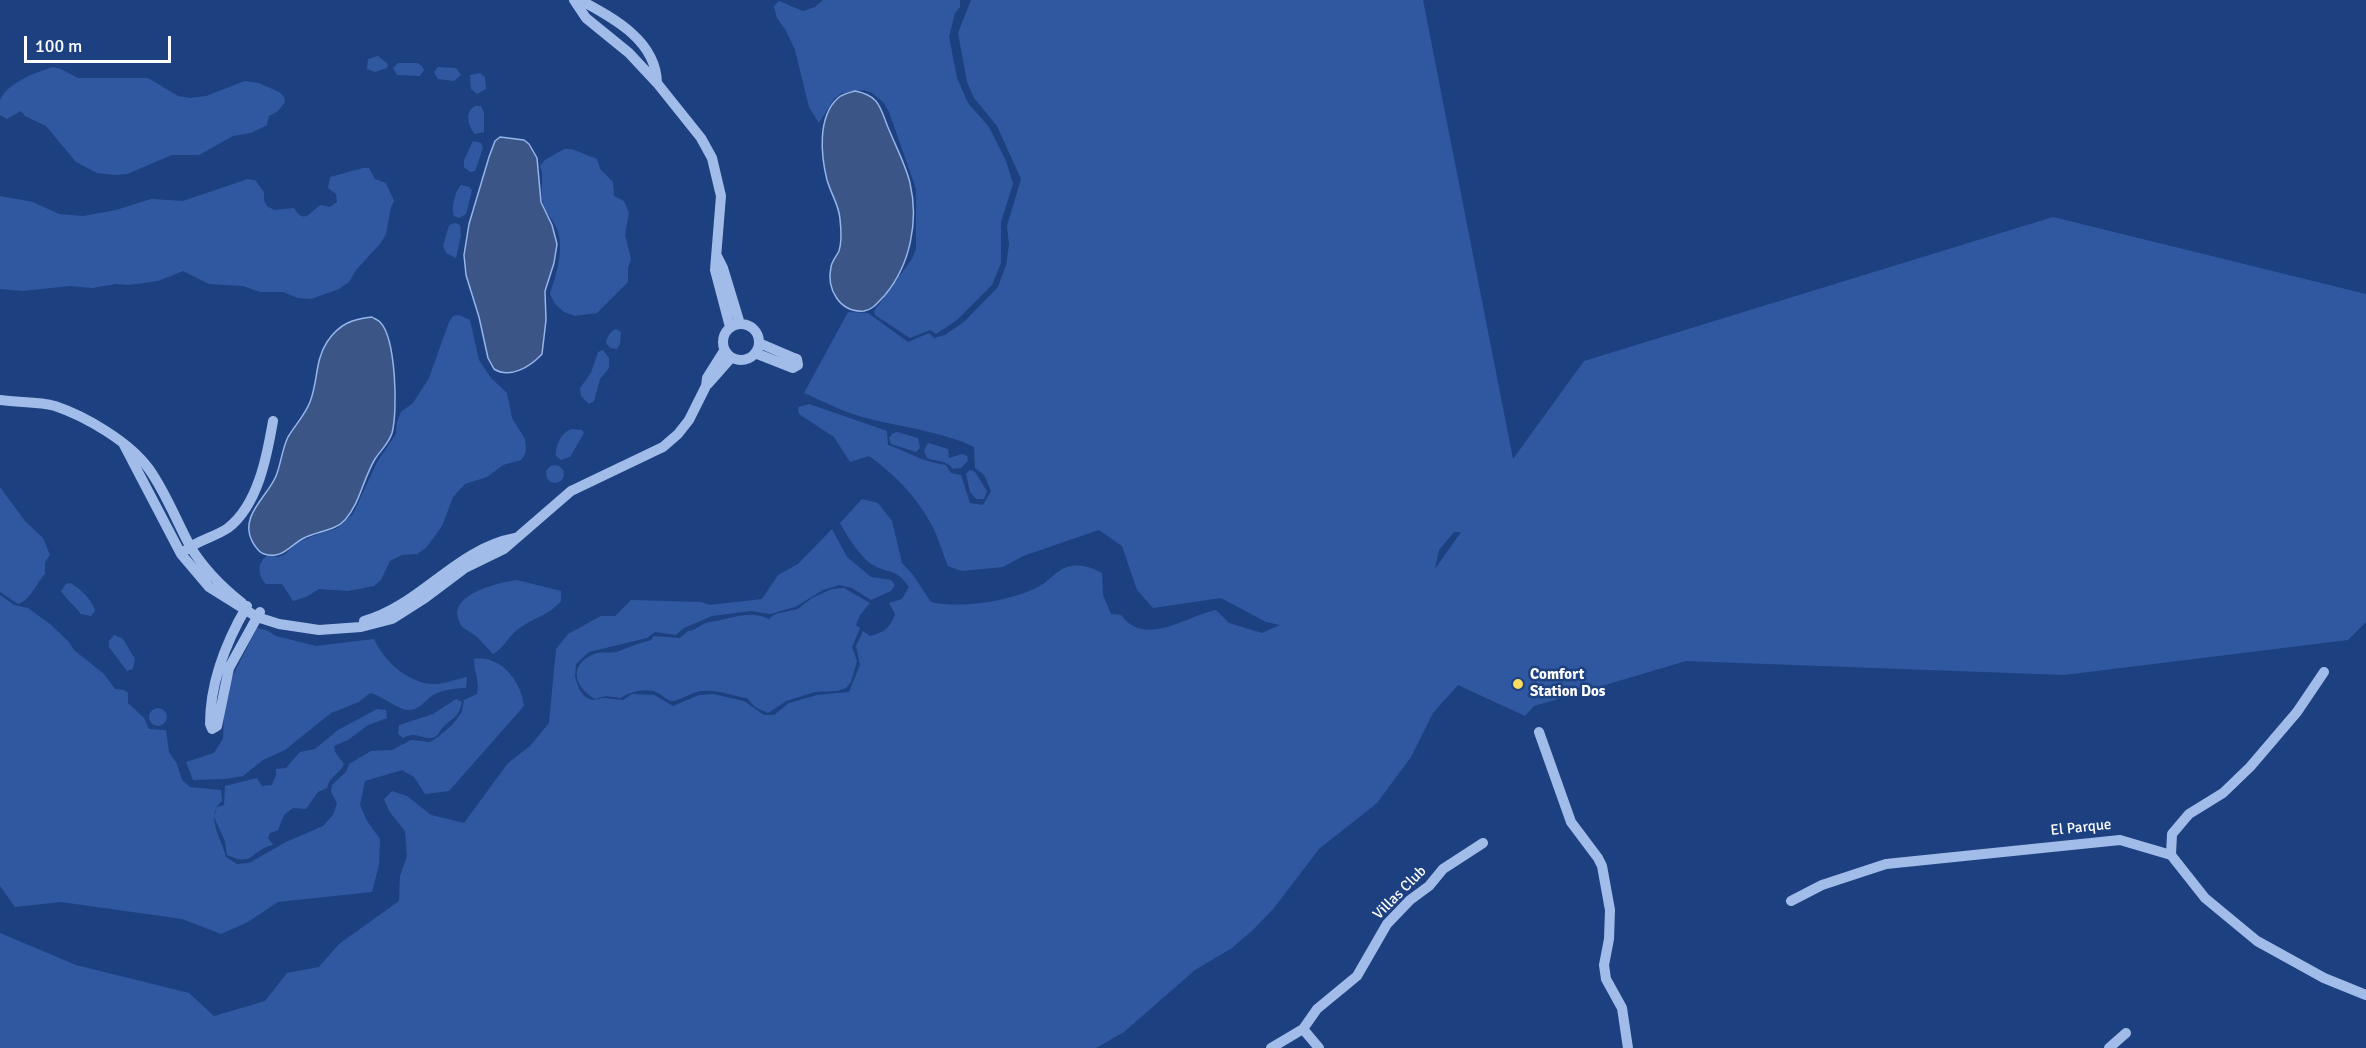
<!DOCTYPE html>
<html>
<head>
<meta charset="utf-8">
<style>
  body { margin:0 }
  #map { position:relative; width:2366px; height:1048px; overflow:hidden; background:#1d4081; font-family:Signika,sans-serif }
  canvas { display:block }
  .scale { position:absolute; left:24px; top:36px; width:147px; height:27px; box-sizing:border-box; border:3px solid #fff; border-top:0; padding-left:8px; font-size:18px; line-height:21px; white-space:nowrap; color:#fff; -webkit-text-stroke:4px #1d4081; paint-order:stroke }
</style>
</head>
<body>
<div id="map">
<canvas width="2366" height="1048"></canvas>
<div class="scale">100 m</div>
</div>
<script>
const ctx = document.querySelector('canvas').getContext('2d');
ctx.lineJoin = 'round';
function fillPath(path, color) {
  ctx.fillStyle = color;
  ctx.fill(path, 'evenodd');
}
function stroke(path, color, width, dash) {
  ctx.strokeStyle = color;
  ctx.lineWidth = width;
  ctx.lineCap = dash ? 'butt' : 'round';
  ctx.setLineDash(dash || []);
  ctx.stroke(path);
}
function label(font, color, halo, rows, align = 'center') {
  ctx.font = font + ' Signika,sans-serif';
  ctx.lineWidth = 5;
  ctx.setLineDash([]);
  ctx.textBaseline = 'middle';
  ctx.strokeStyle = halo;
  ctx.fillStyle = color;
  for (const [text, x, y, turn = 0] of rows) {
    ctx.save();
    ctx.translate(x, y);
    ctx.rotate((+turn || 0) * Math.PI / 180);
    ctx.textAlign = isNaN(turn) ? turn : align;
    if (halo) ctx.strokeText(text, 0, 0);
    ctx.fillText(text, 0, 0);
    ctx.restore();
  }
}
fillPath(new Path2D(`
  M823,0H960V7L955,13L949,37L957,78L968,103L989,127L1006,161L1013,184L1001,222V263L992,285L957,320L936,334L930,330L910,338L875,315L874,311L912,259L916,249V189L889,112L884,103L872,93L864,90L842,93L834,99L819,123L809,107L795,50L785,29L777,18L774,6L779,1L803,11L815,7Z
  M971,0H1423L1513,459L1584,361L2053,217L2366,294V622L2348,640L2064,675L1686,661L1534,706L1525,716L1458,685L1433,713L1411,757L1377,803L1319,849L1274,908L1253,930L1232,948L1195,970L1124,1032L1096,1048H0V933L76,965L189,993L214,1016L265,1001L287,973L319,967L339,944L399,901L400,876L407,856L405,831L389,811L384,799L392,791L407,796L431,815L464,823L508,763L530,746L549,723L556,649L568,634L601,616H615L631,600L701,602L710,605L762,599L778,575L798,564L832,529L847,557L871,577L891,580L895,585L891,591L871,600L852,588L839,585L823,590L795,607L770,614L751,611L712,616L684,628L676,635L655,632L647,638L589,652L576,664L575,677L579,689L585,697L592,700L604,698L623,700L632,694L654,695L673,706L699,695L713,694L744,701L764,715H774L789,703L817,695L849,692L860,665L856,646L863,631L870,636C885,632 890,628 895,614L889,603L902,599L909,587C895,567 891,575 873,565C861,558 847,536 840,523L862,499L878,503L892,521L902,563L913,575L931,602C961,609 1012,601 1040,586C1049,581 1057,570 1067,567C1080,563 1091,567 1102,573L1103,595L1111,614L1121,615C1145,648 1186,616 1216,610L1229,623L1262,633L1280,625L1266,622L1221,598L1153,608L1137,590L1122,546L1099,530L1023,556L1003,567L962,571L948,566C942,552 938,535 930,522C915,495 893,473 869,456L850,462L834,437L799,414L798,407L809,404L887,431L888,445C908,452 926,463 946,465L951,473L961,475L970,503L983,505L991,491L984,475L975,468L974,447C943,432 903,427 870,419C847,414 825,402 804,393L848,312L868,313L908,342L929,333L934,338L945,335L965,321L998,287L1006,265L1009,245L1007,226L1021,179L997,126L974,98L967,82L958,33ZM1454,532H1461L1435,569L1439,550Z
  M378,56L388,64L387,68L375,72L367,69L368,59Z
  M398,63H417L422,66L424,70L420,76L397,75L393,68Z
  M53,67L61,69L78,78H148L178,96L190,98L206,96L245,81L259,83L279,92L284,97L285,102L278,111L269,116L267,125L251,133L233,136L199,155H172L127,174L115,175L97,173L76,162L46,126L25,116L21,111L7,119L0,115C0,111 0,104 0,100C7,83 36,72 53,67Z
  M438,67L456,68L461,75L454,81L438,79L434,72Z
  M480,73L485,77L486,89L477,94L471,89L470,75Z
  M475,106H481L484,113V132L475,134C468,126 464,112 475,106Z
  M473,141L481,143L483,148L475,171L470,172L464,167V160Z
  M564,149H572L597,159L600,169L613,182L614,196L624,201L629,213L625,235L631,259L628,268V282L597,313L575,316L564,312L555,304L550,294C556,275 565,249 557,229C552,218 544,210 542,199C540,188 545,177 540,166L545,160Z
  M363,168H369L375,179L386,183L394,201L391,207L386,234L380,244L356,270L349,282L339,289L311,299L298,298L283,292H260L243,286L209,284L183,271L158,281L129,285L116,284L92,288L70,286L22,291L0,289V196L33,202L59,214L83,216L116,210L151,199L183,201L248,179L255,180L264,192V200L267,206L274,210L294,208C305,226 310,211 321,205L330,207L337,202L336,194L328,188L330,177Z
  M461,185L469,187L472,190L466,214L459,218L454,216C451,208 455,191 461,185Z
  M455,223L460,225L461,235L456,258L446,253L443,246L449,225Z
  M459,315L470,320L479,360L491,378L507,393L512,418L525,439L526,451L524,456L521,460L503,465L487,477L465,484L453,497L442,526L426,548L417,554L402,555L390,561L381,580L374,586L348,591L319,589L306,597L293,601L282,584H266C257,575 257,562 268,555L277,557L284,555L297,543L318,534L336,529L353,514L377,462L396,434L397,422L401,412L413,403L429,378L449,322L453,316Z
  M616,329L621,332L620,344L617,349L610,348L606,343C607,337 610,331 616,329Z
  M603,350L609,358V368L600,379L594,401L589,404L581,396L580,388L591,373L598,352Z
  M572,429L582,430L584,433L570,457L561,460L556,456C555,446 562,431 572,429Z
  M897,432L918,438L920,448L916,452L891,444L889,438L892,434Z
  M928,443L948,449L949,458L962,454L967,456L968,461L961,468L953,469C945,459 937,462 927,458L924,450Z
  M546 474a9 9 0 1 1 18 0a9 9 0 1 1-18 0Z
  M970,470L975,472L987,491L984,499H976L970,492L966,474Z
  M0,487L25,521L43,538L50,555L45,562V574C37,582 31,600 18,604L0,592Z
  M517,580L561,591V601C550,615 530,619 517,630C508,637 502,650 493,654L477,637L461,626C460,622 457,617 457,612C460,592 500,582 517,580Z
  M70,583C79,587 93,601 95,611L91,616L81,614C75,606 66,599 61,591L66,584Z
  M844,588L870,603L860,615L856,625L860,628L852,647L857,661L851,682L846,688L837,691L815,692L786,701L768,713L755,707L747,698C732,696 718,689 702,691C692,692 676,702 672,701C668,701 664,697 660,694C649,687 631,691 621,698L606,696L595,699C574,687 568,665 594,654C601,651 610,654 617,652C629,647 639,643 652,640L653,636L680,638L688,631C696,631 701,623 710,622C729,620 748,609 769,619L775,614L798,609L812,598L832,589Z
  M0,595L14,605L28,608L50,624L69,642L74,650L104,674L115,689L124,690L128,693V703L144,718L149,729L166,730L169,752L177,764L182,780L190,787L221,790L222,801C204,816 222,839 226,857L237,864L249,863L286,842L323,826L333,815L337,803L331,792L332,785L346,772L349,764L371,751L392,750L411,740L430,742L438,737L453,724L462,712L464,700L477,694C480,682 474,672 474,659C501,655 521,681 524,706L449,791L425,794L414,777L402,770L365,781L360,805L367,821L380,839L379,865L372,892L278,902L248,922L221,934L182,919L61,902L15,907L0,886Z
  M257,628L266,630L276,636L316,646L374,639C384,661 408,684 435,684C446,684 456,679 467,677L466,688C456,688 442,690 433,695C425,700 420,710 409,710C397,710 384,696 370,693L359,702L331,713L285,750L263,760L243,776L226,779L193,780L186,762L214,753L223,739L224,708L228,685Z
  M114,635L123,639L135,659L133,669L127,671L109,647V641Z
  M456,699L462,702C458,718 455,716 445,725C440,729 440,736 432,738C420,739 417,731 403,738L398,734L399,725L433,714Z
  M149 717a9 9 0 1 1 18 0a9 9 0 1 1-18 0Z
  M377,709L386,710L387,718L368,725L348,740L334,746L335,752L344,764C339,775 330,775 327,788L318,792L306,809L293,808L284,815L278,830L270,833L268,838L273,845C251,849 255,868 227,855L225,841L214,817L217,807L224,805L225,786L257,778L262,786L272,785L276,775V769L286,768L300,752L315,749L338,730Z`), '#3058a0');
const water = new Path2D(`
  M855,91C882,96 880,110 890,132C897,149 906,166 910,183C919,222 910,265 885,295C879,301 873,310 864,311C840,313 826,289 831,267C832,261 836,257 839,251C842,242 841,228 840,219C839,205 831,194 827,180C821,156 817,117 838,98C842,94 849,93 855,91Z
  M500,137L524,140L529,144L537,158L541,202L552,225L557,244L554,263L545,291L546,320L542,354C530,367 510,379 494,369L488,358L479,317L466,275L464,255L469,224L489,157L495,141Z
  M372,317C375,319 378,320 380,322C396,338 398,411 392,433C389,443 381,450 375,459C363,479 360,503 345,520C335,531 317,531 304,538C290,545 282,560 264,554C258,552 255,546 252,541C239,516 268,496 276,476C281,464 282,449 288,437C295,425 305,415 310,402C318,382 315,360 327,342C339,324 352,319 372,317Z`);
fillPath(water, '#3b5586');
stroke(water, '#95b5eb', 1.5);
stroke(new Path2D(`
  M574,0L586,18L629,53L657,83L701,138L712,158L721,196L715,270L730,327
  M580,0C613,18 656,40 657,83
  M717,256L723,268L740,324
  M723 342a18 18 0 1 1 36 0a18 18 0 1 1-36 0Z
  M755,353L793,368L798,365L797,359L794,358L759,343
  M708,384L731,358
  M0,400C18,403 37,401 55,406C85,416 130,442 149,469C166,493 176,520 190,546C203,568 222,587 242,603
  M124,445L181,554L209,587L257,617L279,624L319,630L361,627L392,619L425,598L465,568L504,549L571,491L663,447L678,434L689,420L706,386L707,378L724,351
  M186,550C198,540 215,537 228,528C258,505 267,456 273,421
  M247,606C226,642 210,683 210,724L212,729L217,726L229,668L260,612
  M364,621C421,605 456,549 515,538
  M1539,732L1571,822L1598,858L1602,866L1610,910L1609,939L1604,965L1606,979L1622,1008L1628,1048
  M2171,855L2172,834L2189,814L2223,793L2250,767L2297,712L2324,672
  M1791,901L1822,885L1886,864L2120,840L2171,855L2205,898L2257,941L2324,978L2366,995
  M1303,1029L1319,1048
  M1271,1048L1303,1029L1317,1009L1357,976L1387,924L1410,900L1429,886L1443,869L1483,843
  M2109,1048L2126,1033`), '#a2bce9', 10);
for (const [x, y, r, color] of [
  [1518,684,6,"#f9db60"]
]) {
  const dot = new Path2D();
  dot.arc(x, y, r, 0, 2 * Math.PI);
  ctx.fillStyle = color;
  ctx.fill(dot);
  stroke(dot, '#1d4081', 2);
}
label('bold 15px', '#fff', '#1d4081', [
  ["Comfort",1530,675],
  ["Station Dos",1530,692]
], 'left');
label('15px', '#fff', '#1d4081', [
  ["El Parque",2081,828,-6],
  ["Villas Club",1400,893,-45]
]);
</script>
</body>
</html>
